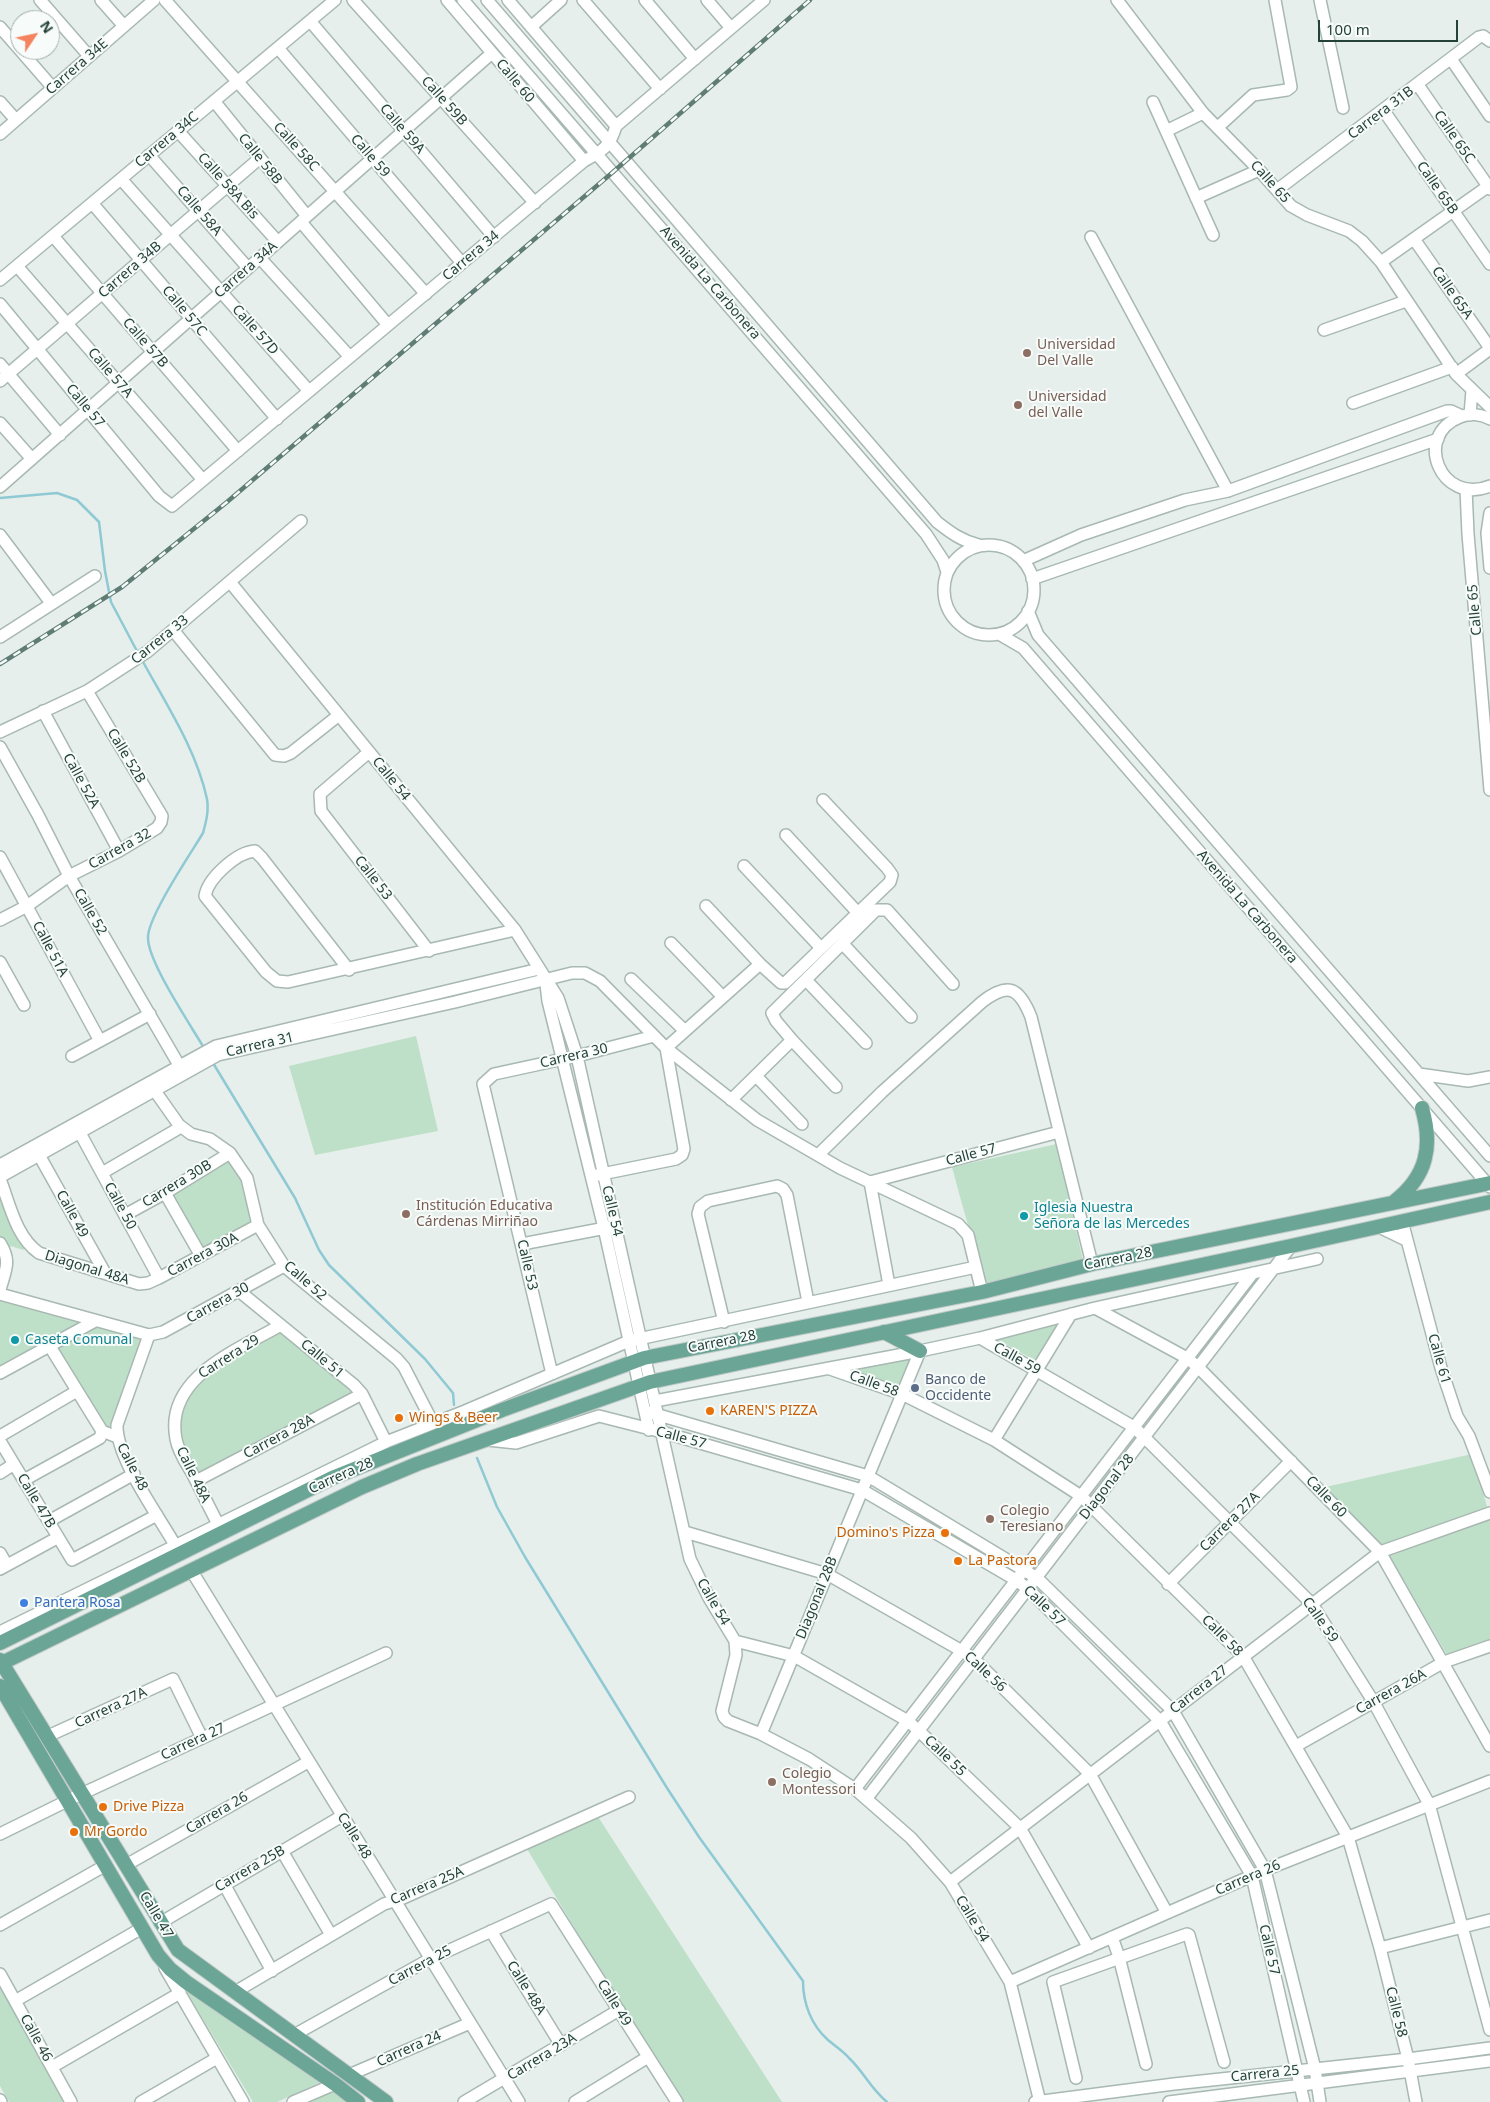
<!DOCTYPE html>
<html>
<head>
<meta charset="utf-8">
<style>
  body { margin:0 }
  #map { position:relative; width:1490px; height:2102px; overflow:hidden; background:#e6efeb; font-family:"Noto Sans",sans-serif }
  canvas { display:block }
  .north { position:absolute; left:10px; top:10px; width:50px; height:50px; box-sizing:border-box; background:#f7fbf9; border:1px solid #a3b1ad; border-radius:50%; rotate:56deg; font-size:14px; font-weight:700; line-height:20px; text-align:center; color:#24423a }
  .north::after { content:''; display:block; margin:auto; width:18px; height:22px; background:#f4845f; clip-path:polygon(50% 0,100% 100%,50% 72%,0 100%) }
  .scale { position:absolute; left:1318px; top:20px; width:140px; height:22px; box-sizing:border-box; border:2px solid #24423a; border-top:0; padding-left:6px; font-size:15px; line-height:18px; white-space:nowrap; color:#24423a; -webkit-text-stroke:4px #f7fbf9; paint-order:stroke }
</style>
</head>
<body>
<div id="map">
<canvas width="1490" height="2102"></canvas>
<div class="north">N</div>
<div class="scale">100 m</div>
</div>
<script>
const ctx = document.querySelector('canvas').getContext('2d');
ctx.lineJoin = 'round';
function fillPath(path, color) {
  ctx.fillStyle = color;
  ctx.fill(path, 'evenodd');
}
function stroke(path, color, width, dash) {
  ctx.strokeStyle = color;
  ctx.lineWidth = width;
  ctx.lineCap = dash ? 'butt' : 'round';
  ctx.setLineDash(dash || []);
  ctx.stroke(path);
}
function label(font, color, halo, rows, align = 'center') {
  ctx.font = font + ' "Noto Sans",sans-serif';
  ctx.lineWidth = 4;
  ctx.setLineDash([]);
  ctx.textBaseline = 'middle';
  ctx.strokeStyle = halo;
  ctx.fillStyle = color;
  for (const [text, x, y, turn = 0] of rows) {
    ctx.save();
    ctx.translate(x, y);
    ctx.rotate((+turn || 0) * Math.PI / 180);
    ctx.textAlign = isNaN(turn) ? turn : align;
    if (halo) ctx.strokeText(text, 0, 0);
    ctx.fillText(text, 0, 0);
    ctx.restore();
  }
}
fillPath(new Path2D(`
  M416,1036L438,1131L315,1155L289,1066Z
  M1057,1144L1083,1261L985,1286C975,1246 962,1207 952,1167Z
  M230,1153L247,1178L258,1225L201,1256L166,1193Z
  M0,1179L28,1245L23,1250L11,1246L7,1254L0,1244Z
  M0,1294L92,1321L0,1372Z
  M95,1321L147,1337L114,1435L103,1429L51,1346Z
  M1060,1322L1038,1362L994,1338Z
  M281,1325L362,1394L196,1481L180,1452L176,1411L193,1380Z
  M912,1359L899,1388L846,1368Z
  M1472,1454L1488,1510L1378,1546L1321,1488Z
  M1490,1519V1640L1447,1655L1389,1555Z
  M595,1812L782,2102H679L524,1844Z
  M0,1986L64,2101L62,2102H9L0,2086Z
  M183,1986L321,2082L277,2102H253Z
  M335,2084L358,2102H295Z`), '#bfe0c8');
stroke(new Path2D(`
  M0,498L57,493L77,500L99,522L105,571L111,602L138,653
  M142,660C166,704 196,749 207,799C209,811 206,822 203,833C191,853 147,918 148,938C148,962 190,1024 204,1048
  M213,1063L295,1198L319,1250L329,1265L425,1359L453,1393L454,1405
  M477,1458L497,1507L525,1557L667,1788L699,1837L803,1981C803,2003 811,2025 828,2040C835,2046 843,2051 849,2058C864,2072 870,2088 887,2102`), '#8ec9d4', 2.5);
const minor = new Path2D(`
  M40,0L89,56
  M101,0L124,26
  M165,0L426,294
  M353,0L535,203
  M447,0L584,161
  M463,0L926,534L943,560L947,572
  M487,0L937,522C951,533 962,541 979,545
  M508,0L616,126
  M583,0L660,89
  M645,0L695,59
  M707,0L731,28
  M1117,0L1203,113L1259,170L1291,206L1307,215L1349,231L1362,241L1381,262L1456,374L1490,407
  M1320,0L1343,108
  M310,21L494,237
  M0,27L20,50
  M531,27L561,0
  M278,48L462,263
  M20,50L53,88
  M1451,59L1490,116
  M1418,85L1490,189
  M214,101L307,216
  M0,102L16,120
  M1153,102L1213,235
  M1384,111L1490,264
  M1218,127L1253,95L1287,90L1291,87L1275,0
  M178,131L278,242
  M1166,131L1203,113
  M0,134L154,0
  M149,155L248,268
  M121,179L309,391
  M1277,190L1479,37L1483,36L1490,41
  M1196,198L1259,170
  M92,203L277,419
  M301,222L388,325
  M53,236L238,451
  M1091,237L1228,491
  M1414,239L1490,348
  M260,258L350,357
  M1381,262L1490,185
  M17,266L203,480
  M0,280L335,0
  M0,304L159,496L172,506L584,161C602,151 610,147 616,126L764,0
  M1324,330L1406,301
  M0,364L60,435
  M1456,374L1490,349
  M0,381L260,158
  M1353,403L1452,367
  M1470,415L1472,390
  M1490,419C1481,414 1469,413 1460,417C1412,436 1441,506 1490,486
  M0,423L32,459
  M0,487L492,53
  M1466,489L1468,534L1490,790
  M1490,513L1487,533L1490,568
  M0,535L51,603
  M944 590a45 45 0 1 1 90 0a45 45 0 1 1-90 0Z
  M1023,561L1081,535L1185,500L1228,491L1447,411H1451L1462,416
  M1032,579L1438,439
  M230,582L515,930L558,998L577,1056L690,1559L709,1598L735,1641L736,1655L722,1711L724,1717L728,1721L761,1734L809,1759L855,1789L911,1838L950,1882L1010,1982L1040,2102
  M1028,611L1038,635L1490,1156
  M173,630L275,755L284,756L291,753L339,715
  M999,634L1023,648L1490,1187
  M0,637L95,576
  M43,711L119,851
  M0,732L87,691L147,652L301,521
  M0,747L38,815L69,876L183,1072
  M369,752L320,794L321,811L429,951
  M786,835L858,913
  M0,857L100,1041
  M744,866L821,948
  M706,906L760,964
  M0,920L27,906L69,876L119,851L157,828L161,822L162,816L87,691
  M671,943L723,997
  M843,944L911,1017
  M0,962L24,1005
  M349,970L262,858L255,851C237,852 208,878 205,896L266,972L277,981L288,982L515,930
  M631,979L685,1031
  M806,980L866,1043
  M546,984L548,1001L604,1228L649,1430
  M792,1040L836,1087
  M72,1056L150,1014
  M1419,1074L1468,1081L1490,1077
  M757,1077L802,1124
  M155,1091L179,1125L191,1134L210,1139L230,1153L247,1178L258,1225L284,1266L397,1359L404,1367L433,1423
  M731,1100L792,1040L776,1021L772,1013L876,910H887L953,984
  M80,1133L159,1278
  M39,1155L105,1273
  M818,1155L882,1092L982,1002C1008,982 1019,987 1031,1017L1092,1264
  M0,1165L216,1046L539,969
  M102,1173L181,1127
  M592,1176L676,1159L682,1155L684,1149L666,1048L760,964L781,983H785L890,882L892,875L887,868L823,800
  M0,1177L218,1055L455,1002L572,973H585L600,981L666,1048L757,1120L840,1168L958,1224L968,1235L982,1292
  M0,1179C10,1205 16,1237 39,1253L139,1284L148,1283L159,1278L258,1225
  M165,1193L201,1256
  M125,1215L165,1193L230,1153
  M1402,1221L1441,1368L1457,1416L1469,1436L1490,1492
  M1379,1227L1406,1240
  M0,1243C12,1262 5,1270 0,1290
  M522,1244L611,1227
  M889,1285L870,1182L1059,1132
  M239,1291L354,1385L362,1394L386,1442
  M0,1294L149,1335L163,1332L284,1266
  M1095,1308L1187,1358L1198,1367L1380,1552L1490,1746
  M724,1322L698,1214L700,1207L708,1201L777,1186L783,1189L787,1195L808,1302
  M149,1335L117,1425C116,1458 158,1515 175,1545
  M980,1338L1134,1427L1312,1604L1373,1701L1429,1804L1490,2030
  M49,1345L102,1431L117,1437
  M830,1369L902,1394L994,1440L1081,1496L1243,1656L1348,1837L1380,1948L1408,2059L1416,2102
  M0,1373L95,1321
  M552,1374L483,1084L494,1074L577,1056L654,1036
  M655,1401L920,1351L980,1338L1095,1308L1317,1259
  M645,1411L868,1476L1037,1578L1173,1711L1265,1870L1315,2069L1320,2102
  M0,1436L77,1391
  M488,1440L516,1443L599,1416L662,1432L862,1490L1016,1580L1028,1589L1160,1721L1252,1876L1304,2102
  M994,1440L1071,1314
  M0,1441L72,1560L157,1515
  M0,1473L14,1464
  M24,1480L100,1438L102,1431
  M196,1481L362,1394
  M49,1521L134,1474
  M218,1524C209,1507 201,1490 192,1473C186,1463 178,1451 176,1439C164,1377 238,1350 281,1325
  M685,1532L827,1574L962,1651L974,1659L1090,1774L1167,1913
  M0,1553L7,1565
  M0,1569L57,1538
  M191,1570L519,2102
  M1168,1584L1291,1461
  M0,1632L386,1442L465,1411L629,1341L976,1267
  M735,1641L794,1656L908,1721L919,1731L1020,1828L1089,1948
  M761,1734L920,1351
  M48,1736L173,1679L202,1738
  M1296,1746L1444,1662L1490,1646
  M855,1789L1253,1273
  M867,1798L1291,1246
  M0,1834L77,1796L386,1653
  M282,1851L331,1935
  M126,1865L308,1762
  M950,1882L1380,1552L1490,1513
  M224,1884L272,1971
  M160,1923L342,1816
  M0,1925L106,1865
  M491,1931L561,2045
  M1112,1937L1119,1957L1146,2064
  M1380,1948L1490,1920
  M165,1968L243,2102
  M0,1974L71,2102
  M1010,1982L1265,1870L1490,1781
  M235,1992L384,1904L403,1898L629,1797
  M15,2001L142,1928
  M294,2035L430,1959L551,1904L677,2102
  M52,2067L180,1993
  M349,2075L470,2023
  M1076,2078L1053,1982L1187,1934L1189,1935L1224,2062
  M0,2100L1,2102
  M141,2102L217,2058
  M293,2102L335,2084
  M464,2102L619,2010
  M575,2102L648,2057
  M1035,2102L1174,2084L1408,2059L1490,2048
  M1169,2102L1490,2061`);
const major = new Path2D(`
  M1395,1201C1427,1176 1433,1146 1422,1108
  M884,1332L920,1351
  M0,1643L332,1478L502,1410L644,1358L982,1292L1092,1264L1490,1183
  M0,1660L178,1950L386,2102
  M0,1664L362,1487L417,1464L650,1382L1291,1246L1490,1202
  M0,1686L158,1955L170,1969L186,1982L335,2084L358,2102`);
stroke(minor, '#a8b8b2', 14);
stroke(major, '#c2cac8', 16);
stroke(minor, '#fff', 11);
stroke(major, '#6aa596', 14);
const rail = new Path2D(`
  M0,664L122,587L227,502L613,172L810,0`);
stroke(rail, '#5f7d75', 4.5);
stroke(rail, '#f7fbf9', 2.5, [8]);
for (const [x, y, r, color] of [
  [1027,353,5,"#8d6e63"],
  [1018,405,5,"#8d6e63"],
  [406,1214,5,"#8d6e63"],
  [1024,1216,5,"#0f9aa8"],
  [15,1340,5,"#0f9aa8"],
  [915,1388,5,"#5c6f8a"],
  [710,1411,5,"#e8710a"],
  [399,1418,5,"#e8710a"],
  [990,1519,5,"#8d6e63"],
  [945,1533,5,"#e8710a"],
  [958,1561,5,"#e8710a"],
  [24,1603,5,"#3f7fe0"],
  [772,1782,5,"#8d6e63"],
  [103,1807,5,"#e8710a"],
  [74,1832,5,"#e8710a"]
]) {
  const dot = new Path2D();
  dot.arc(x, y, r, 0, 2 * Math.PI);
  ctx.fillStyle = color;
  ctx.fill(dot);
  stroke(dot, '#f7fbf9', 2);
}
label('14px', '#24423a', '#f7fbf9', [
  ["Carrera 34E",77,67,-41],
  ["Calle 60",515,81,50],
  ["Calle 59B",444,101,48],
  ["Carrera 31B",1381,113,-37],
  ["Calle 59A",402,129,49],
  ["Calle 65C",1454,137,55],
  ["Carrera 34C",167,140,-40],
  ["Calle 58C",296,147,48],
  ["Calle 59",370,156,49],
  ["Calle 58B",260,159,51],
  ["Calle 65",1270,182,48],
  ["Calle 58A Bis",228,186,48],
  ["Calle 65B",1437,188,55],
  ["Calle 58A",199,211,49],
  ["Carrera 34",471,256,-40],
  ["Carrera 34B",130,270,-41],
  ["Carrera 34A",246,270,-41],
  ["Avenida La Carbonera",710,283,49],
  ["Calle 65A",1452,293,55],
  ["Calle 57C",184,311,50],
  ["Calle 57D",255,330,48],
  ["Calle 57B",145,343,49],
  ["Calle 57A",110,373,49],
  ["Calle 57",85,406,50],
  ["Calle 65",1475,610,-95],
  ["Carrera 33",160,640,-39],
  ["Calle 52B",126,756,59],
  ["Calle 54",391,779,51],
  ["Calle 52A",81,781,61],
  ["Carrera 32",120,849,-29],
  ["Calle 53",373,878,52],
  ["Avenida La Carbonera",1247,907,49],
  ["Calle 52",90,912,60],
  ["Calle 51A",50,949,62],
  ["Carrera 31",260,1045,-13],
  ["Carrera 30",574,1056,-13],
  ["Calle 57",971,1155,-15],
  ["Carrera 30B",177,1184,-31],
  ["Calle 50",120,1206,61],
  ["Calle 54",612,1211,77],
  ["Calle 49",72,1214,61],
  ["Carrera 30A",203,1255,-28],
  ["Carrera 28",1118,1259,-11],
  ["Calle 53",527,1265,77],
  ["Diagonal 48A",87,1268,17],
  ["Calle 52",305,1281,41],
  ["Carrera 30",218,1303,-29],
  ["Carrera 28",722,1342,-11],
  ["Carrera 29",229,1357,-32],
  ["Calle 51",322,1359,40],
  ["Calle 59",1017,1359,29],
  ["Calle 61",1439,1359,74],
  ["Calle 58",874,1384,20],
  ["Carrera 28A",279,1437,-28],
  ["Calle 57",681,1438,15],
  ["Calle 48",132,1467,63],
  ["Calle 48A",193,1475,64],
  ["Carrera 28",341,1476,-24],
  ["Diagonal 28",1107,1487,-52],
  ["Calle 60",1326,1497,46],
  ["Calle 47B",36,1501,59],
  ["Carrera 27A",1230,1522,-45],
  ["Diagonal 28B",817,1598,-68],
  ["Calle 54",713,1602,60],
  ["Calle 57",1044,1606,44],
  ["Calle 59",1320,1620,55],
  ["Calle 58",1222,1636,45],
  ["Calle 56",985,1672,43],
  ["Carrera 27",1199,1690,-38],
  ["Carrera 26A",1391,1692,-29],
  ["Carrera 27A",111,1708,-25],
  ["Carrera 27",193,1742,-25],
  ["Calle 55",945,1756,44],
  ["Carrera 26",217,1813,-30],
  ["Calle 48",354,1836,58],
  ["Carrera 25B",250,1869,-30],
  ["Carrera 26",1248,1878,-23],
  ["Carrera 25A",427,1886,-23],
  ["Calle 47",156,1915,59],
  ["Calle 54",972,1919,59],
  ["Calle 57",1269,1950,77],
  ["Carrera 25",420,1966,-28],
  ["Calle 48A",526,1988,58],
  ["Calle 49",614,2003,58],
  ["Calle 58",1396,2012,76],
  ["Calle 46",36,2038,61],
  ["Carrera 24",409,2049,-24],
  ["Carrera 23A",542,2057,-31],
  ["Carrera 25",1265,2074,-6]
]);
label('14px', '#785e54', '#f7fbf9', [
  ["Universidad",1037,345],
  ["Del Valle",1037,361],
  ["Universidad",1028,397],
  ["del Valle",1028,413],
  ["Institución Educativa",416,1206],
  ["Cárdenas Mirriñao",416,1222],
  ["Colegio",1000,1511],
  ["Teresiano",1000,1527],
  ["Colegio",782,1774],
  ["Montessori",782,1790]
], 'left');
label('14px', '#0d838f', '#f7fbf9', [
  ["Iglesia Nuestra",1034,1208],
  ["Señora de las Mercedes",1034,1224],
  ["Caseta Comunal",25,1340]
], 'left');
label('14px', '#4e5e75', '#f7fbf9', [
  ["Banco de",925,1380],
  ["Occidente",925,1396]
], 'left');
label('14px', '#c56008', '#f7fbf9', [
  ["KAREN'S PIZZA",720,1411],
  ["Wings & Beer",409,1418],
  ["Domino's Pizza",935,1533,"right"],
  ["La Pastora",968,1561],
  ["Drive Pizza",113,1807],
  ["Mr Gordo",84,1832]
], 'left');
label('14px', '#366cbe', '#f7fbf9', [
  ["Pantera Rosa",34,1603]
], 'left');
</script>
</body>
</html>
